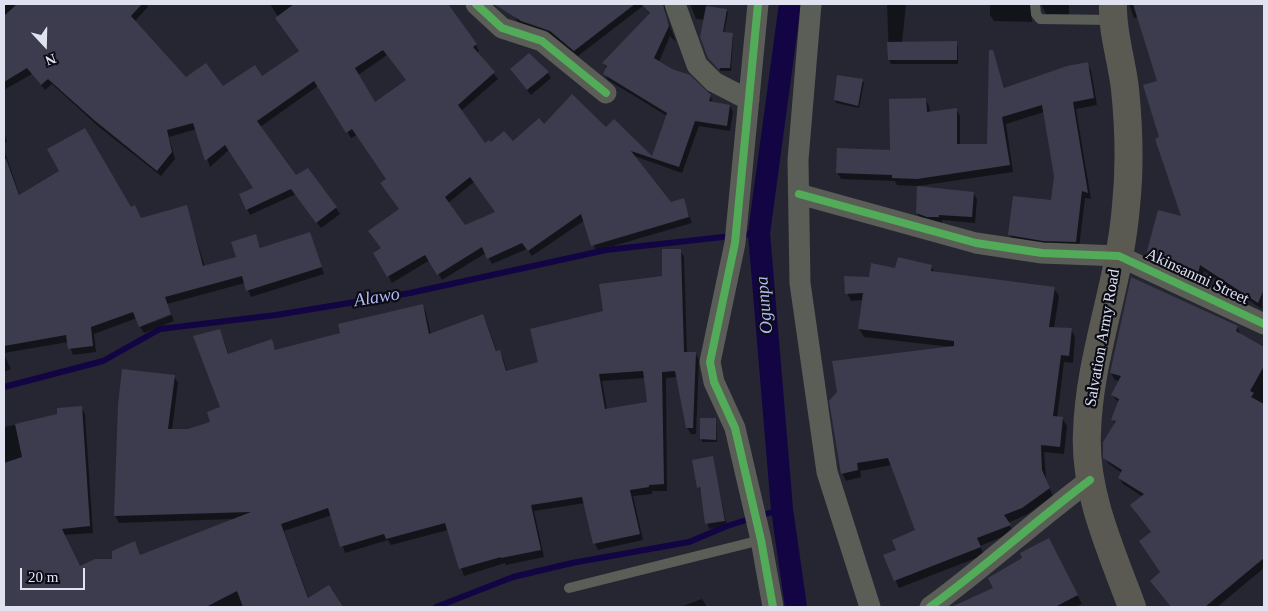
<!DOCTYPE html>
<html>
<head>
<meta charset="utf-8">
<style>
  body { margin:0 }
  #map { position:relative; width:1268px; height:611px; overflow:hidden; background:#252632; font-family:Georgia,serif }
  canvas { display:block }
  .frame { position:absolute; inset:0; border:5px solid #e0e2f0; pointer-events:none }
  .north { position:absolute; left:20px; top:20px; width:50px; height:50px; -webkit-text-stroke:4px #0b0c15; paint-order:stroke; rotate:159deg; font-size:14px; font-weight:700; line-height:20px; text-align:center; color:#e0e2f0 }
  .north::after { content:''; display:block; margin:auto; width:18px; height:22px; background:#e0e2f0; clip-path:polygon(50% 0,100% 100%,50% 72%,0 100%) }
  .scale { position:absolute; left:20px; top:568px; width:65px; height:22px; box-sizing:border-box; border:2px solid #e0e2f0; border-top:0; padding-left:6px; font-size:15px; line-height:18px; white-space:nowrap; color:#e0e2f0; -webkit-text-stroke:4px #0b0c15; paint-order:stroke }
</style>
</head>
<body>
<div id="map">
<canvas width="1268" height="611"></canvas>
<div class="frame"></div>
<div class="north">N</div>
<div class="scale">20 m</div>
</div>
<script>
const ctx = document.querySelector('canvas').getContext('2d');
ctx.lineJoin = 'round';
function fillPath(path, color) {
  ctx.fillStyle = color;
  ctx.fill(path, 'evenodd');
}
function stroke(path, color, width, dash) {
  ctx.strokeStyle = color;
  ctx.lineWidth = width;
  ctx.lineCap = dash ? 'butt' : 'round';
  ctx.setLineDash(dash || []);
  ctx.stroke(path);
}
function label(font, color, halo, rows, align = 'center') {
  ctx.font = font + ' Georgia,serif';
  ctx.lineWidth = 4.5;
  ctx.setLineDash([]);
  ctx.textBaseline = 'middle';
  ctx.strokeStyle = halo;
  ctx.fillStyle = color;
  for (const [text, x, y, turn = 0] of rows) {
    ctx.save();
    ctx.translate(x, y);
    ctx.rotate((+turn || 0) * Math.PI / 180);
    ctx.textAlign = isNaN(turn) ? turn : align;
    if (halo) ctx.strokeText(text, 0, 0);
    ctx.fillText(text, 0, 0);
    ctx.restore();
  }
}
fillPath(new Path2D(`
  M4,4H23L35,19L48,4H146L148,7L134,22L185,79L223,88L262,78L300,52L270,4H299L324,32L338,21L327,4H447L476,45L479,51L477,53L498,79L461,111L485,145L513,143L544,126L607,129L614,121L652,158L667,116L608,80L605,74L607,69L604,63L650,14L643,6L578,56L554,37L518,22L506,4H549L558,9L562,4H665L666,16L676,42L670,36L659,62L710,95L713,103L730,106L733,112L730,131L699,126L682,173L634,156L670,204L683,200L692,223L596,251L585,220L532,256L527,249L492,264L486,253L442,280L430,260L392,283L375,253L382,249L400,210L387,179L357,135L351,138L318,86L260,127L296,177L308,170L336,208L340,214L321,228L296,194L250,215L247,209L254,189L229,150L210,167L197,129L169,137L175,159L161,176L99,127L52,84L45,90L32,74L4,90ZM387,55L407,81L375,104L358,75ZM474,182L496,213L465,227L448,203Z
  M690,4H707V7L727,11L728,13L724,33L732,34L733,37L731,71H721L711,61L705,20L696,19Z
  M887,4H906L902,43H956L958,47V64H891L889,60Z
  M990,4H1037L1031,8L1032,22L994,21L990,15Z
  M1041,4H1069V18H1048Z
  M1129,4H1264V203L1237,210L1264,229L1262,309L1204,271L1200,285L1152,262L1147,255L1183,217L1161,138L1159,82L1138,17L1134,18Z
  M992,51L1005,89L1087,63L1091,70L1097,105L1076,109L1091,199L1085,198L1079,248L1014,242L1010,235L1052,201L1055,176L1044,112L1006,124L1013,172L918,186L897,185L895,181L841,179L837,172L892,151L925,99L929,106L930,113L956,109L960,116V145H989Z
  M511,70L548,73L551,78L531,95Z
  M862,80L864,83L859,108L836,103L835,100Z
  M4,132L7,142L4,143Z
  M4,150L20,196L130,208L141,219L186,207L205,267L237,258L255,236L261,249L309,233L324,274L251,297L245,283L167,304L171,313L139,325L137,318L94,334L96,352L73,355L68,342L4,353V311L7,309L4,297Z
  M973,193L977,199L975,223L942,220V223L931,222L921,219L917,213Z
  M680,250L684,257L687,353L696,354L699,360L696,434H691L687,428L678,377L666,378L667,491H652V494L633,496L643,540L598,550L595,544L585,503L534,511L544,557L506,565L505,563L464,576L448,530L391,545L388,540L345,553L332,515L284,531L309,599L328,587L342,607H4V427L59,415L81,407L85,414L93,533L64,535L80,567L113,560L138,550L140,556L235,519L119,523L115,516L119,405L174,376L178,383L172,430H189L212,423L221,408L220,330L229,355L271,341L276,351L342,334L422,306L426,312L431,335L486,322L497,352L499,351L503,358L507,372L539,363L604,312L663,277ZM645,378L648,403L607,410L602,381Z
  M931,266L935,273L1054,288L1059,296L1054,328L1071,329L1075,337L1073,363L1064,362L1057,418H1062L1067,426L1064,454L1044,452L1046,479L1053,496L1026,515L1008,523L1014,532L980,546L984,555L899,588L885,556L898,551L916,531L892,465L860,471L861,477L846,481L842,473L951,347L864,337L859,329L863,300L851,301L847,293L870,278L896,269Z
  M172,315L174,321L144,333L140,327Z
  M1237,327L1241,335L1264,348V568L1217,607H1171L1151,582L1162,573L1152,533L1135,512L1143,497L1123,484L1119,478L1122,473L1109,464L1104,457L1115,424L1113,419L1119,403L1112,395L1120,381L1115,380L1111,373Z
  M4,354L11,369L4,372Z
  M701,419H716L717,442H702Z
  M712,458L727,526L709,529L699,487Z
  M1053,548L1082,604L1075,607H965L963,603L995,588Z
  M702,599L707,607H680Z`), '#0007');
stroke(new Path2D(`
  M4,387L103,361L160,329L276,315L410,293L606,250L759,233
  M436,607L513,577L572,563L689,542L727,526L782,509`), '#130543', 6);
stroke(new Path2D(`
  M790,4L759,233L782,509L796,607`), '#130543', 22);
fillPath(new Path2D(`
  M17,4H142L131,16L186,77L206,63L223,86L255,65L262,76L299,51L275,18L294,4H448L477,44L473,47L495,72L458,105L485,143L489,140L491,142L504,131L513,141L539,118L544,124L572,94L606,127L614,119L652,156L667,113L603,74L607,66L602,63L650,13L641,4H663L669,26L654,58L672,69L690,75L711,95L709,101L730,105L727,126L695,121L679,167L631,151L671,202L684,198L689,217L591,246L581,214L528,251L522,243L487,259L482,247L437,275L425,255L387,277L373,253L381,248L368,231L399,209L380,183L386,179L352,129L346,133L314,81L257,121L296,175L308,168L337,207L316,223L291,189L246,210L239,194L253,188L225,145L205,161L193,123L167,130L172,152L157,171L94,120L48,79L41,85L27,68L4,82V16ZM383,50L406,80L375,102L355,68ZM470,177L495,212L465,225L445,197Z
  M494,4H635L574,51L550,31L521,21Z
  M1133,4H1264V289L1258,303L1200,265L1197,279L1146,255L1158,210L1181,216L1155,139L1159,137L1143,85L1157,81Z
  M706,6L727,9L723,32L733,33L730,68H720L719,70L708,58L700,37Z
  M957,41V60H888L887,42Z
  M989,50H993L1004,88L1067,66L1088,62L1094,98L1073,102L1088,193L1082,191L1076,242L1043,241L1008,235L1013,196L1051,200L1054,176L1042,105L1002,117L1010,165L917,179L892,178V175L836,173L837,148L890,150L889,99L926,98L927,112L957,108V144H987Z
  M529,53L549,72L527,90L510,69Z
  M837,75L863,79L858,106L834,100Z
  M85,128L131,207L135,205L141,218L187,205L203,266L236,257L231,242L256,234L260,248L310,232L322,267L246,291L242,276L165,297L171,314L139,327L133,312L91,327L93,346L68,349L66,335L4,346V159H6L19,195L59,171L47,149Z
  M917,186L974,192L972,217L939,215V217H927L916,213Z
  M662,249H681L684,352H696L693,428H686L675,371L662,372L664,484L649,485V487L630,490L640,534L593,544L582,497L531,505L541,550L501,558V557L459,569L445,523L386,539L384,534L340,547L328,508L281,524L308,598L329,585L343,607H243L237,591L206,607H4V463L22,457L15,424L57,414V408L82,406L90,526L62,529L80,566L95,559H112V551L135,541L140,555L251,512L114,516L118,405L122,369L175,375L168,429H188L210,422L207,412L220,407L193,336L220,329L228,354L272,339L275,350L340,333L338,324L423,304L429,334L483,314L496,351L500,350L506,371L538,362L530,329L603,311L599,284L662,276ZM643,371L647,402L605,409L599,374Z
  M898,257L932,265L931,271L1055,287L1049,327L1072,328L1069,356L1061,355L1053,416L1063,417L1060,447L1041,445L1042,470L1050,488L1022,508L1004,515L1011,525L977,538L981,547L894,581L883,555L896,550L892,540L915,530L888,458L857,463L858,470L841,474L829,401L837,392L832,361L954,346V341L858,329L863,293L845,294L844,276L869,277L871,263L895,268Z
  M1131,277L1238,326L1236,331L1264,347V366L1250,391L1254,393L1251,397L1264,404V558L1205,607H1171L1150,581L1160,572L1139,541L1151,532L1130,505L1144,494L1118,478L1122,470L1103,458V442L1116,421L1111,420L1119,399L1111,395L1121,376L1110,373Z
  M700,418H716V440L700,439Z
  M713,456L725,521L705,524L700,487L697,488L692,460Z
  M1049,538L1078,595L1055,607H951L993,588L988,578L1022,558L1020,553Z`), '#3c3c4e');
stroke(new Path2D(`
  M1035,4L1036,14L1040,19L1111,20
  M569,588L761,540`), '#5b5d57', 10);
stroke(new Path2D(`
  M476,4L502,28L542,41L606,93
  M675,4L697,65L714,82L749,100
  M758,4L735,243L710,362L714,382L735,428L761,540L773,607
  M811,4L798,160L800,283L827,472L870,607
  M799,194L976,243L1042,253L1119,256L1264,324
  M930,607C985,567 1035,521 1090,480`), '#5b5d57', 21);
stroke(new Path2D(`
  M1113,4C1112,33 1122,61 1125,89C1129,128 1130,168 1126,206C1120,283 1089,356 1087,433C1084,493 1112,552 1132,607`), '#5a5a52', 28);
stroke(new Path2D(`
  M476,4L502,28L542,41L606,93
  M758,4L735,243L710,362L714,382L735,428L761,540L773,607
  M799,194L976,243L1042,253L1119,256L1264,324
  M930,607C985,567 1035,521 1090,480`), '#51ab58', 8);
label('16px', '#e0e2f0', '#0b0c15', [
  ["Akinsanmi Street",1197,277,25],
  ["Salvation Army Road",1103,338,-80]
]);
label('italic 18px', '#b2b8f5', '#0b0c15', [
  ["Alawo",377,298,-9],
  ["Ogunpa",765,305,-95]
]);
</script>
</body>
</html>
